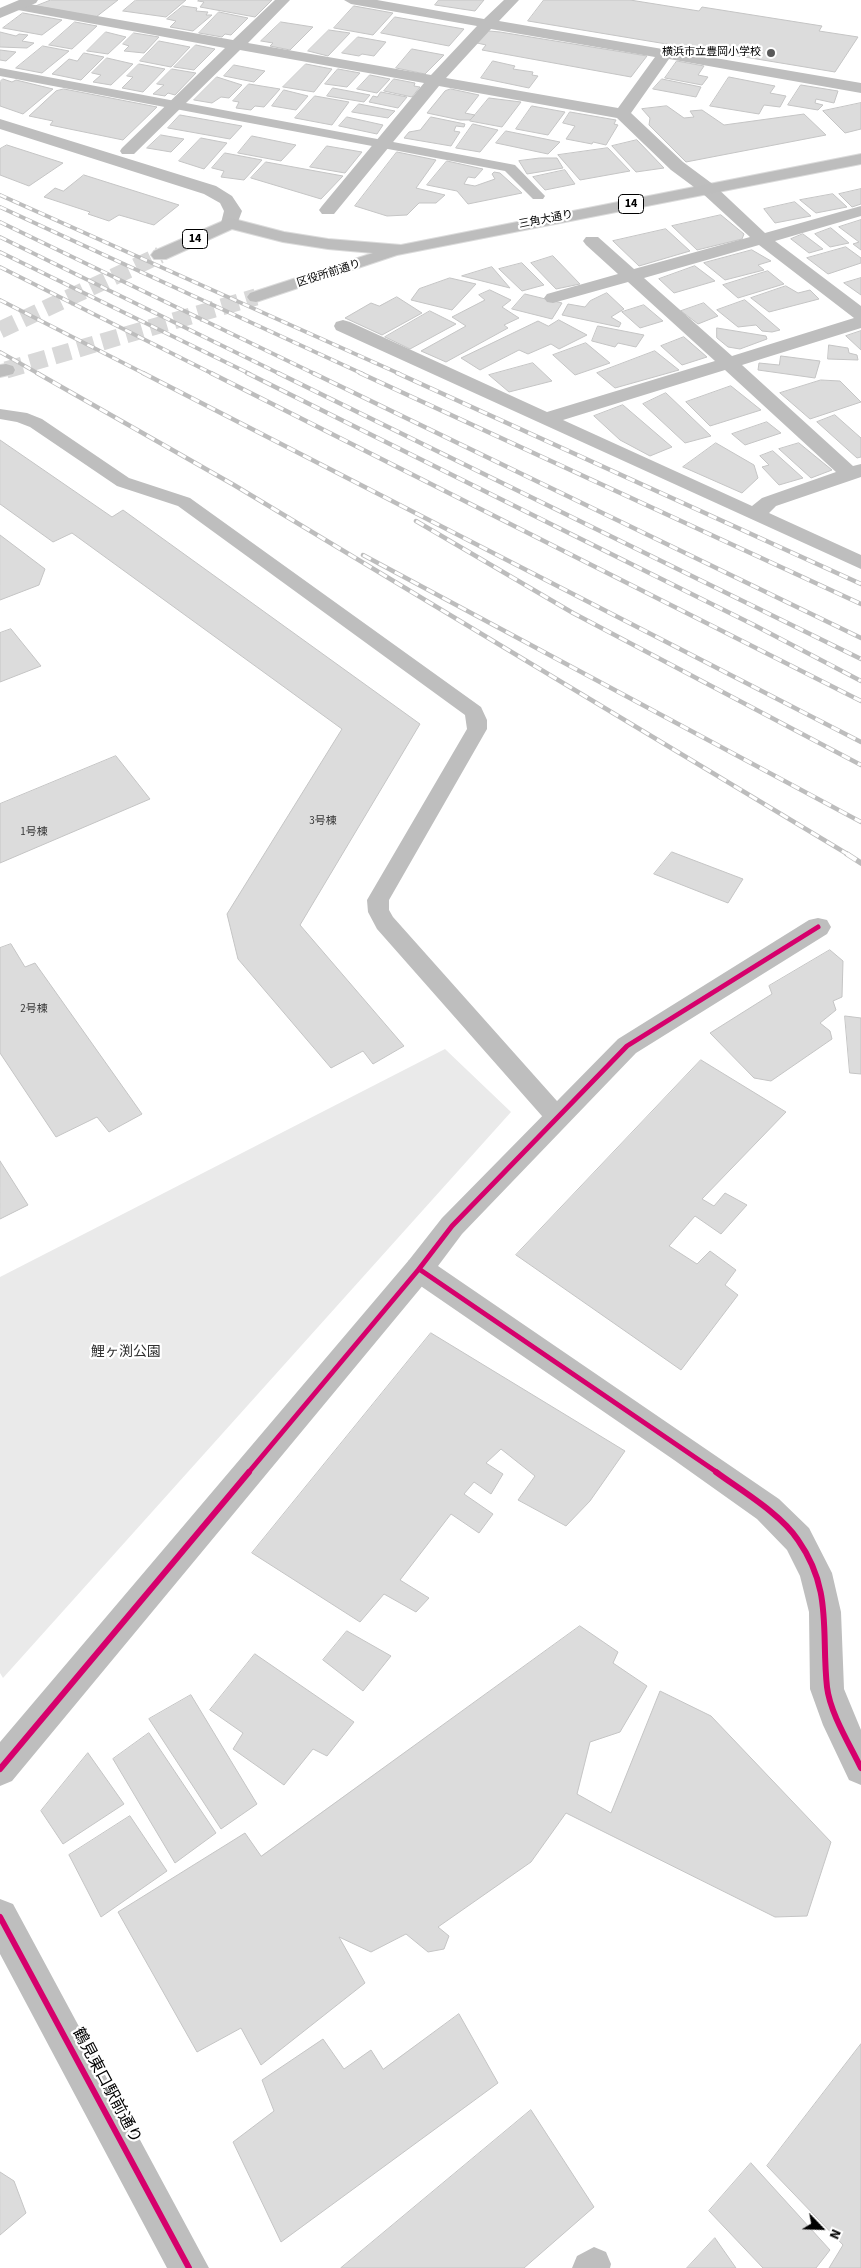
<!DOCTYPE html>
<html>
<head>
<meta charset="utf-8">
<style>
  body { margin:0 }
  #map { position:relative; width:861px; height:2268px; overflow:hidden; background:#fff; font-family:"Source Sans 3",sans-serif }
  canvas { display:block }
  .north { position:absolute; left:796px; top:2203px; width:50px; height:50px; -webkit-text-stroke:4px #fff; paint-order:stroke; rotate:114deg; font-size:14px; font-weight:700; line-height:20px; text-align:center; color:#000 }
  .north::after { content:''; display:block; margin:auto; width:18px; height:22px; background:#000; clip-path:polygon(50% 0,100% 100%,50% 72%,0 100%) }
</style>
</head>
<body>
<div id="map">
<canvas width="861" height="2268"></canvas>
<div class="north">N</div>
</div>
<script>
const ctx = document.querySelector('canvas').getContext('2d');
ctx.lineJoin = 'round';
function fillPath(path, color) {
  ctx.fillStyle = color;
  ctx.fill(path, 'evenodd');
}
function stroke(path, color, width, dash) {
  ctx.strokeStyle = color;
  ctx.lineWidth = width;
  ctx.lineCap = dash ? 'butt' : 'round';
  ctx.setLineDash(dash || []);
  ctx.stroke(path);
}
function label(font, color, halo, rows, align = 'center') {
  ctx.font = font + ' "Source Sans 3","Noto Sans JP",sans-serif';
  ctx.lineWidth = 4.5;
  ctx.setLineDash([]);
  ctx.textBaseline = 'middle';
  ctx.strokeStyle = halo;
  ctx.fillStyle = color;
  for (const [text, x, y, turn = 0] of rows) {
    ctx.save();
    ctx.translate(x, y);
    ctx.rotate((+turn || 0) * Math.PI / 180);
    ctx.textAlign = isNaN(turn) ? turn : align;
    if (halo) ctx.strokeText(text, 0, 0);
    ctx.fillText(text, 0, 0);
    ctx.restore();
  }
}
fillPath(new Path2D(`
  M445,1049L511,1112L3,1678L0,1673V1277Z`), '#eaeaea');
const building = new Path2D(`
  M51,0H118L96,17L36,6Z
  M136,0H186L166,17L123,11Z
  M200,0H272L255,17L200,7L204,2L198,1Z
  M439,0H484L475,11L435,5Z
  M544,0H630L699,11L702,7L822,26L819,31L858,37L835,72L528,21Z
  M183,6L197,8L196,11L208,12L206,15H212L193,31L170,27L176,21L167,19Z
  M354,6L393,13L373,35L334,28Z
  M219,12L248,18L231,35L225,34L222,37L199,33Z
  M23,13L62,20L42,35L3,28Z
  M395,17L464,29L449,46L381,33Z
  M75,22L97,26L72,49L49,45Z
  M281,22L313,27L290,50L270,46L273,43L261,41Z
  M329,30L350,33L328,56L308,51Z
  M489,31L500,32L647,56L631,77L482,50L486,45L477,43Z
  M0,32L16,36L19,34L28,35L22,41L34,43L27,48L0,47Z
  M106,32L126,37L108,54L87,51Z
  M134,33L159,37L144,53L124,51L129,46L123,44Z
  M358,37L386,42L374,56L362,54L359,56L342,53Z
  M159,41L190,47L171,67L140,61Z
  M196,45L215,49L194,70L174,67Z
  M43,46L69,51L42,73L16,68Z
  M412,49L444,55L425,74L396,68Z
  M0,50L16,52L6,61L0,60Z
  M84,53L104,57L81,80L52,74L69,59L77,61Z
  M107,58L133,64L111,85L93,82L101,75L92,73Z
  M493,61L515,66L513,69L533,72L532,75L538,76L529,88L481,78Z
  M677,61L704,66L698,75L708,77L702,85L665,78Z
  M139,64L165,69L143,92L122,88L133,77L127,76Z
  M306,64L332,69L314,92L283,87Z
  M234,65L265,71L254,82L224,76Z
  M172,69L196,73L175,95L168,93L165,96L153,94L164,85L157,84Z
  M338,69L360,73L347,87L325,84Z
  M370,75L390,79L377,93L357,89Z
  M217,77L242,85L229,98L221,97L212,103L194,100Z
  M729,77L775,86L770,93L786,96L780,107L764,105L759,114L710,106Z
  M3,79L12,82L16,80L53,89L23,114L0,106V82Z
  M394,79L415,83L414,86L420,87L412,97L384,91Z
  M662,79L701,87L696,97L653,89Z
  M249,84L280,89L264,107L255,106L251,110L236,108L239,102L233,101Z
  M801,85L838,91L834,103L816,99L815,103L823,105L818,110L788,105Z
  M333,88L370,95L364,102L327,96Z
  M64,89L157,107L123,140L50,125L53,121L29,116L56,91Z
  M451,89L479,95L465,113L475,115L470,120H460L427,113L445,91Z
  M284,90L308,96L296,110L272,106Z
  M381,92L407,97L398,108L369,102L373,96L377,97Z
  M315,96L349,102L332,125L295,118Z
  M489,98L521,102L502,127L470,121Z
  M861,103V129L845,133L823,111Z
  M359,104L395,111L388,118L352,112Z
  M532,106L565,112L548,135L516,129Z
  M667,106L684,118L694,117L690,111L702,110L724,125L804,114L826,135L686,162L649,125L650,118L642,109Z
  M570,112L616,120L614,124L618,125L606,145L593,142L592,144L566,139L575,126L563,123Z
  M180,115L242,126L230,139L168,128Z
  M347,117L383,125L377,134L339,126Z
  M431,117L465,124L464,127L456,126L454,131L460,132L451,146L404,138L409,132L420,130Z
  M473,124L498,130L480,152L456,148Z
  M506,131L560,142L548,154L496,143Z
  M161,135L184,139L171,152L147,148Z
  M252,136L296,145L281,161L238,153Z
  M201,138L227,143L204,169L179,161Z
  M637,140L664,168L636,172L612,146Z
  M7,145L63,163L29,186L0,175V149Z
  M327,146L362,152L345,173L310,167Z
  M608,148L630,171L580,180L558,155Z
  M397,152L436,160L416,188L445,195L436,203H419L407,215L387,216L355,206Z
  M225,153L262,160L244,180L221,177L224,171L212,168Z
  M540,158H557L563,168L527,174L519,161Z
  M447,161L483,169L475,178L468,177L464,184L475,186L495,179L492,174L494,172L500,173L522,193L468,204L457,191L427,185Z
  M266,162L343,176L321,199L251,178Z
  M565,170L575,184L545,190L533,177Z
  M84,175L179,205L154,225L119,215L109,221L88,214L90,212L44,197L55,188L63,191Z
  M861,189V204L852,207L839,194Z
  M833,194L847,207L816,213L800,200Z
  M795,202L811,216L775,223L764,209Z
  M721,215L744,234L742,239L697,250L672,226Z
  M861,220V250L853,244L859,242L839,227Z
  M831,228L849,243L830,247L815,234Z
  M666,229L690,251L639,266L613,241Z
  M803,234L823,249L809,253L791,239Z
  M846,247L861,258V263L828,274L807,258Z
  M752,250L771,261L758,265L764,270L725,280L704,263Z
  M553,256L580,284L556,289L531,263Z
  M522,263L544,285L522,291L499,269Z
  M695,266L715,281L674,293L659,279Z
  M492,267L510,288L462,276Z
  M768,271L784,284L738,298L723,285Z
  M450,278L476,284L452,310L411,300L419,289Z
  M861,278V295L844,283Z
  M786,286L798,293L810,290L819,299L769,312L751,298Z
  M490,290L511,300L502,307L519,318L504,325L508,328L446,362L421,351L466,326L452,317L485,300L479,295Z
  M607,293L624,309L611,317L621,323L619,327L562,315L568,304L585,307L590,301Z
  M525,294L562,303L552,319L512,309Z
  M397,297L422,313L382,335L345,318L371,303L379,306Z
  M745,300L780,330L772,332L762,331L756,325L738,327L717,310Z
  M704,303L718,316L698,324L681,311Z
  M644,305L663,321L640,328L622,312Z
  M430,311L456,324L410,349L385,337Z
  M559,320L587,335L559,349L551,344L528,354L519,350L480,370L461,358L538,321L548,326Z
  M598,326L644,335L636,347L618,343L615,347L592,341Z
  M717,328L766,336L767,339L740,349L728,347L717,338Z
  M861,331V350L846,336Z
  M684,337L707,357L682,365L661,346Z
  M586,343L610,363L575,375L553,355Z
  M829,345L848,348L849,353L857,355L858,360L828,359Z
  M655,351L679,370L615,388L597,373Z
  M781,356L820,361L815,378L758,370L759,363L779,365Z
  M533,363L552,381L509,392L489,375Z
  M821,380L840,381L861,402L810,419L780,393Z
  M731,386L761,410L710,426L686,402Z
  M666,393L711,436L685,443L643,404Z
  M623,405L672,447L650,456L620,440L594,416Z
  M835,415L861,438V457L857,458L817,422Z
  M767,422L781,433L745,445L732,434Z
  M0,440L112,517L123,510L420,724L300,925L404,1046L373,1064L363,1051L331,1068L238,959L227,914L342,729L72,533L53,542L0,504Z
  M716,443L754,465L758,478L742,493L683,467Z
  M799,443L832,470L811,478L779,449Z
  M773,451L803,478L779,485L762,467L769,465L760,456Z
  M0,535L45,569L39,585L0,600Z
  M11,629L41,666L0,682V633Z
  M116,756L150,799L0,863V804Z
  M672,852L743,879L728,903L654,874Z
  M11,944L25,967L35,963L142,1114L109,1132L97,1117L56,1137L0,1053V948Z
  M830,950L843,961L842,997L833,1001L836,1010L820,1023L830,1031L832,1039L771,1081L754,1078L710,1033L772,994L769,986Z
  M845,1016L861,1018V1074L850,1073Z
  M701,1060L786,1112L702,1199L714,1206L725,1193L747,1205L721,1234L695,1216L669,1246L697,1264L710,1251L736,1270L725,1285L738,1295L681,1370L516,1255Z
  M0,1161L28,1205L0,1219Z
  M431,1333L625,1451L590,1501L566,1526L518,1500L535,1476L501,1449L486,1463L503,1474L491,1494L474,1482L464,1494L493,1514L479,1533L451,1514L400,1580L429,1598L416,1612L384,1594L360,1622L252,1553Z
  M580,1626L618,1652L613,1663L647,1686L620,1732L590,1742L577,1794L611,1813L660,1691L711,1716L831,1842L807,1916L775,1917L566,1813L531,1862L438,1927L449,1936L444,1949L428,1952L406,1934L371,1952L339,1937L365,1983L261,2065L241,2028L197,2052L118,1912L245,1833L261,1856Z
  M347,1631L391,1656L363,1691L323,1660Z
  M255,1654L354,1722L327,1756L313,1749L284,1785L233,1749L243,1733L210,1710Z
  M191,1695L257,1804L221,1829L149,1719Z
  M149,1733L216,1833L175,1863L113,1759Z
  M88,1753L124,1804L63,1844L41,1811Z
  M130,1816L167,1871L101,1917L69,1855Z
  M459,2014L498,2083L281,2242L233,2142L274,2111L262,2080L323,2039L344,2069L371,2050L383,2069Z
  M861,2044V2268H829L843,2245L767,2166Z
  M531,2110L594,2207L524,2268H341Z
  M751,2163L830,2250L816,2268H763L709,2211Z
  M0,2172L14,2181L26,2213L0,2235Z
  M715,2238L736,2268H687Z`);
fillPath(building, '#dcdcdc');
stroke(building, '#c5c5c5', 1);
stroke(new Path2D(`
  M0,330L160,255
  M6,370L256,297`), '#d9d9d9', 17, [17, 8]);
const primary = new Path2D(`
  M861,154V164L397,255L256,302L250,301L247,297L250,293L373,253L328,249L283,242L232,229L166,259H154L151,255L154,251L230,218L284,232L328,239L401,245Z
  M6,364L13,366L15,370L13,374L0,377V365Z`);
stroke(primary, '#dbdbdb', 2);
fillPath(new Path2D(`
  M0,68L510,164L515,165L545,196L543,199H533L505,171L0,76Z
  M0,409L27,413L42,419L129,478L190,498L481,707L487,720V729L389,900V910L393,917L565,1110L569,1117L565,1124L557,1126L549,1124L377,929L368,912L367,900L467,729L465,715L178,506L117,486L30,427L17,422L0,419Z
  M594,2247L606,2252L611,2264L610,2268H572L577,2256Z`), '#bebebe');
fillPath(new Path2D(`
  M275,0H290L248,43L431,75L477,26L351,4L344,0H377L484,19L504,0H519L499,21L861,83V93L669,59L631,113L683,162L714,185L765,233L861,206V216L775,241L861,306V328L742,365L853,466L861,464V477L776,506L769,513L861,555V569L336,330L334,326L336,322L343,320L350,322L547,412L715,361L628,282L553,303L547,302L544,298L547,294L618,274L586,245L583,241L586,237H598L634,269L750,237L702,193L671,170L617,118L439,86L334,214H322L319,210L322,206L424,83L240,50L134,154H122L120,151L122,148L225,48L18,10L11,6L18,2L233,40ZM491,29L655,57L618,108L446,78ZM759,245L854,318L732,356L644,278ZM725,370L836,472L762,498L752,506L563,420Z
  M0,119L216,186L232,196L242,211L236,227H224L221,223L224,211L220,203L204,194L0,129Z
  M818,918L827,920L831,927L827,934L636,1053L462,1234L438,1266L779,1499L809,1528L832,1573L841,1612L844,1689L861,1730V1785L849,1780L823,1725L810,1689L809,1612L800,1576L787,1550L757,1519L674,1460L409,1278L404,1269L409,1260L442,1218L618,1039L809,920Z`), '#bebebe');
fillPath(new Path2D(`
  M19,0H38L36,3L0,18V8Z
  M419,1257L429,1260L434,1269L429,1278L12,1781L0,1786V1742L409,1260Z
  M0,1899L13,1904L209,2268H167L0,1954Z`), '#bebebe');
fillPath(primary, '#bdbdbd');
const railFar2 = new Path2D(`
  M0,195L400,374
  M0,207L363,374
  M0,222L315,374
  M0,237L280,374
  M0,252L250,374
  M0,267L213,374
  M0,300L145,374
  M0,352L39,374`);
const railFar1 = new Path2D(`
  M37,373L234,485L849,855
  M143,373L861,742
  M211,373L861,701
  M247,373L754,625L861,681
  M278,373L861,659
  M313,373L861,638
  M360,373L861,604
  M397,373L861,584
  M416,521L573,613L861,765
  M363,555L861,822`);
const rail = new Path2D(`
  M847,854L861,863`);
stroke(railFar2, '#bdbdbd', 4);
stroke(railFar1, '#bdbdbd', 4.5);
stroke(rail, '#bdbdbd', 5.5);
stroke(railFar2, '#fff', 2.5, [7]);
stroke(railFar1, '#fff', 3, [9]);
stroke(rail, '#fff', 4, [11]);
stroke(new Path2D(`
  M419,1269L718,1473
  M248,1473L419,1269L452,1226L627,1046L818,927`), '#d6006c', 5);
stroke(new Path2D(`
  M716,1472C742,1491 781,1514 798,1540C833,1590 821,1632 827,1687C830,1713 850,1745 861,1768
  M0,1769L249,1472
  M0,1917L189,2268`), '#d6006c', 6);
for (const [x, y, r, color] of [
  [771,53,5,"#595959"]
]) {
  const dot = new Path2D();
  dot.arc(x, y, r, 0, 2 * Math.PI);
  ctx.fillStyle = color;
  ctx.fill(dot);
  stroke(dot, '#fff', 2);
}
label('11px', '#000', '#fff', [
  ["横浜市立豊岡小学校",761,53]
], 'right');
label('11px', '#000', '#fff', [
  ["三角大通り",546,220,-11],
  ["区役所前通り",329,274,-18]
]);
label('11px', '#373737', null, [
  ["3号棟",323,822],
  ["1号棟",34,833],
  ["2号棟",34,1010]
]);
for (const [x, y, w] of [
  [631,204,25],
  [195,239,25]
]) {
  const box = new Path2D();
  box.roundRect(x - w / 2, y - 9.5, w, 19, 4);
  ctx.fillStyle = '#fff';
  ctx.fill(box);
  stroke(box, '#000', 1);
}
label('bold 12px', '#000', null, [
  ["14",631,204],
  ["14",195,239]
]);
label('14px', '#2f2f2f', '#fff', [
  ["鯉ヶ渕公園",126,1353]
]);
label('16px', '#000', '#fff', [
  ["鶴見東口駅前通り",106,2086,62]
]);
</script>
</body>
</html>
